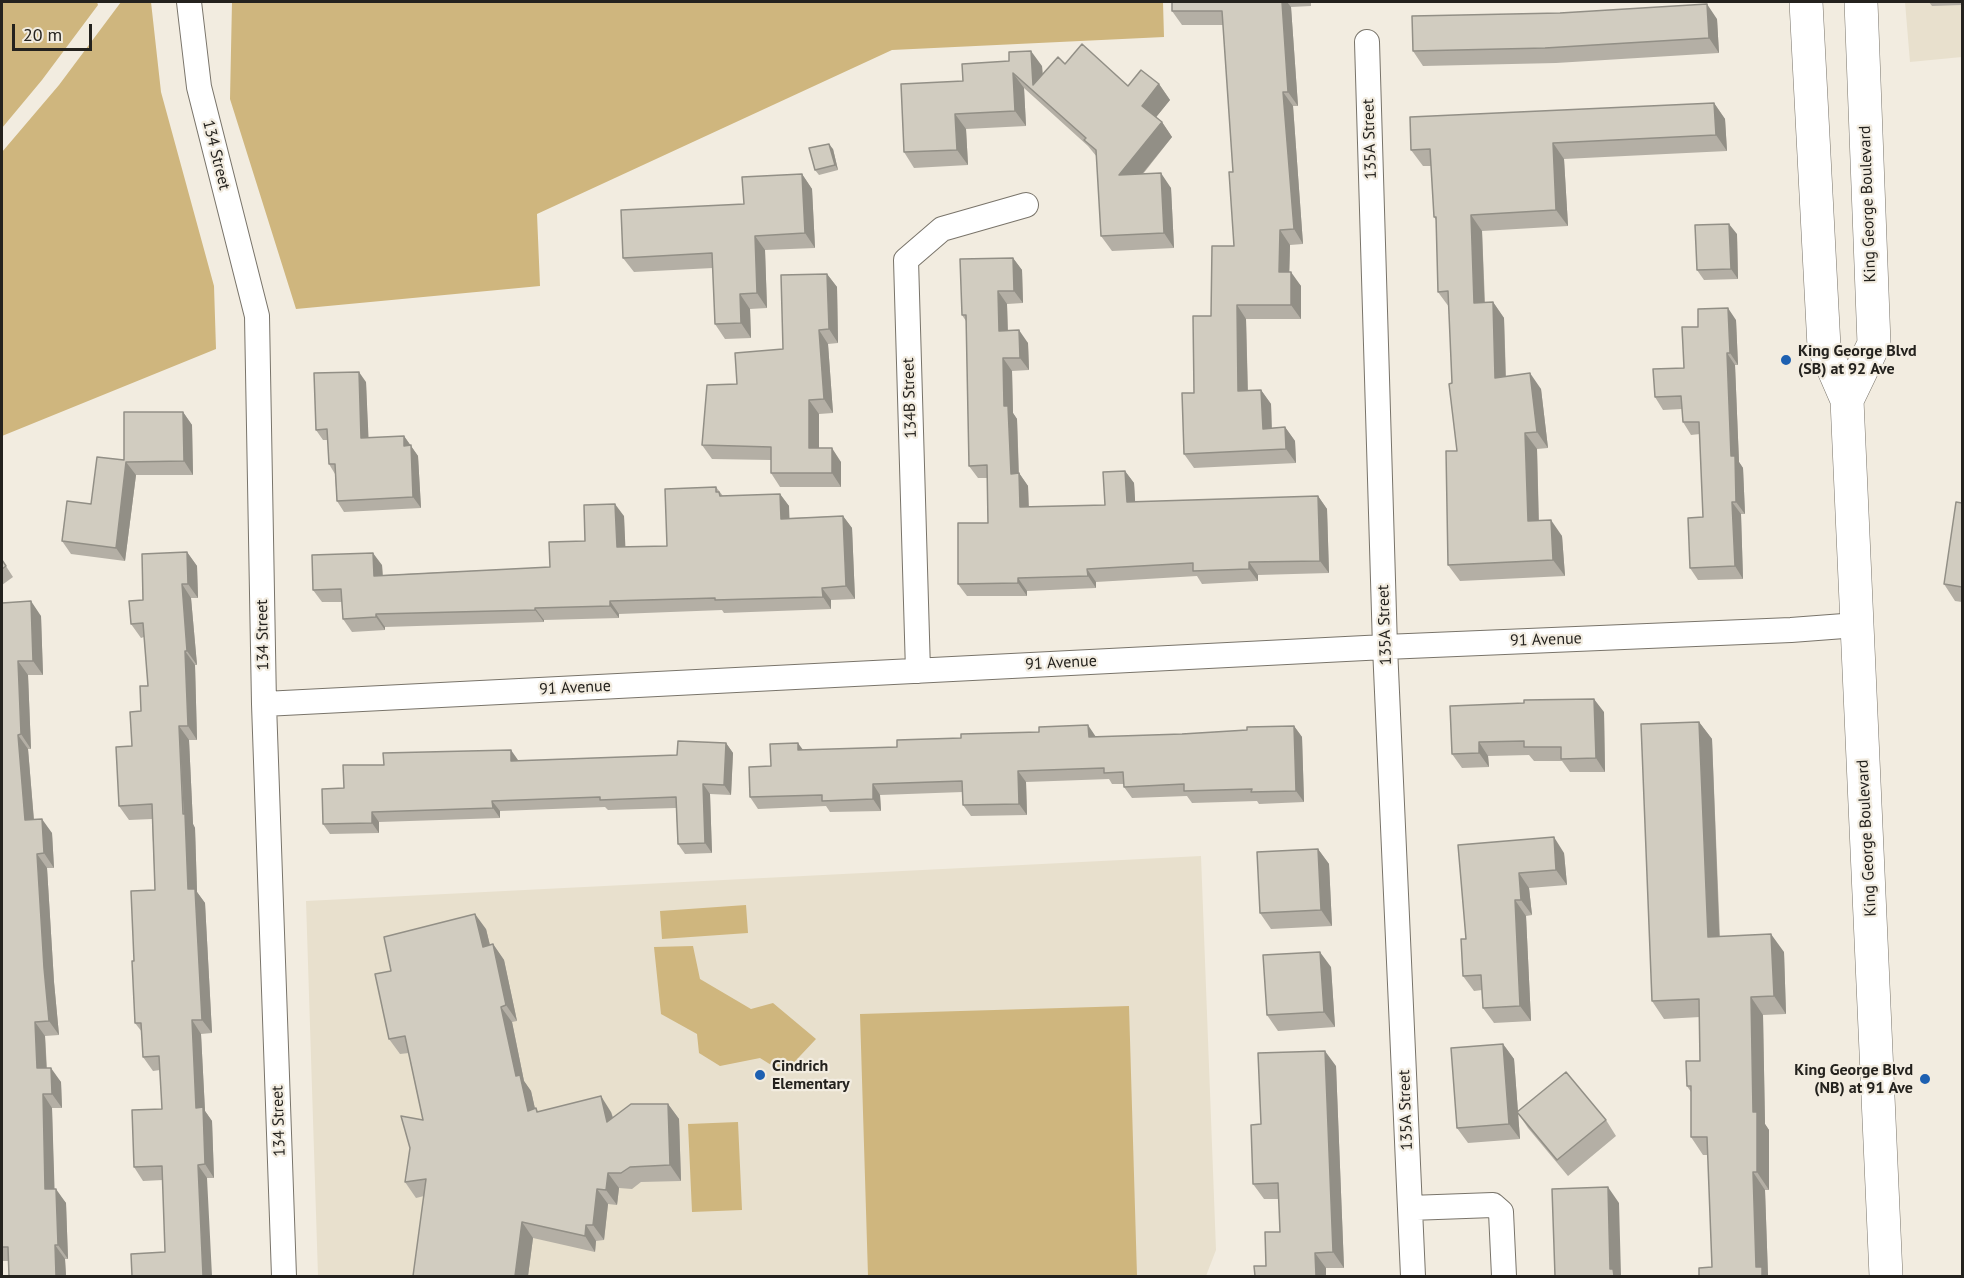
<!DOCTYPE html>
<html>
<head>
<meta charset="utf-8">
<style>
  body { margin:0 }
  #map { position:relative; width:1964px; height:1278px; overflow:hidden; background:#f2ece0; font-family:"PT Sans",sans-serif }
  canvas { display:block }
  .frame { position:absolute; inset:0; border:3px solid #24221e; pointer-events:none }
  .scale { position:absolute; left:12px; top:24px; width:80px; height:27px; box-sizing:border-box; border:3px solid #24221e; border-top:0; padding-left:8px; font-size:18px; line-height:21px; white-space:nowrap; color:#24221e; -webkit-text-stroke:4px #f2ece0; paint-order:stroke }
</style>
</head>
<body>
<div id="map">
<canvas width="1964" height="1278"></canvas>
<div class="frame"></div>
<div class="scale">20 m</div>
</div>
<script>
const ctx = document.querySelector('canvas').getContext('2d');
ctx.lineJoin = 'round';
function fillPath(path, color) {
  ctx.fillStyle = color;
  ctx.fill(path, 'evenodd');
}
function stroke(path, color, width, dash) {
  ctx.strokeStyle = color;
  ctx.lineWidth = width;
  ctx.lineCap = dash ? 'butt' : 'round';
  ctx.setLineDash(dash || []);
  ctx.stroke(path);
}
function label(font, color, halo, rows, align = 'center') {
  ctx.font = font + ' "PT Sans",sans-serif';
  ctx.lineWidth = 4.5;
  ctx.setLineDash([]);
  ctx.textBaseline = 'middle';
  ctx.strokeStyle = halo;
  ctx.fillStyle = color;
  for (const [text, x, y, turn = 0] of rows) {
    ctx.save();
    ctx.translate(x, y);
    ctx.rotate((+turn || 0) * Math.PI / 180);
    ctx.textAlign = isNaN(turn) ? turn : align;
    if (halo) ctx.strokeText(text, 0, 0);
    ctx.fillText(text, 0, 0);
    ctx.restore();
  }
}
fillPath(new Path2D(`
  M1905,2H1962V57L1910,62Z
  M1201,856L1216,1250L1206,1276H318L306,901Z`), '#e8e0cd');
fillPath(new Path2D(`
  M2,2H97L98,5L42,80L2,128Z
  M121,2H151L161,92L214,286L216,349L2,436V152L59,85Z
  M232,2H1163L1164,37L892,50L537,214L540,286L296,309L230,99Z
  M746,905L748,933L662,939L660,911Z
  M693,946L700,979L751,1009L773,1003L816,1039L784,1073L760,1058L720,1066L699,1053L697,1034L661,1014L654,947Z
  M1129,1006L1137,1276H868L860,1014Z
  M738,1122L742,1210L692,1212L688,1124Z`), '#cfb67e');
const minor = new Path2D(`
  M189,2L199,87L257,316L264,704L284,1276
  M1367,42L1385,647L1413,1276
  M918,671L906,260L942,229L1026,205
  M264,704L1385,647L1791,630L1857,625
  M1410,1208L1493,1205L1501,1212L1504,1276`);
const primary = new Path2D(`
  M1806,2L1824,347L1847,400L1886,1276
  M1847,400L1874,344L1861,2`);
stroke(minor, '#79746a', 26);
stroke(primary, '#79746a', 34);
stroke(minor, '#fff', 24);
stroke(primary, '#fff', 33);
fillPath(new Path2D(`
  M1172,2H1311V6L1291,7L1298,106H1293L1303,244L1290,245L1289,272L1301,286V319H1246L1248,390H1261L1271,404L1272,428L1285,427L1295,441L1296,463L1194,468L1184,454L1194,393L1211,316L1234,246L1233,172L1223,25H1182L1172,11Z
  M1929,2H1962V5L1932,6Z
  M1717,19L1719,53L1556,63L1423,66L1413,51Z
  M1065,64L1128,86L1159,84L1170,100L1156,117L1162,122L1172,137L1143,174L1171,188L1174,248L1112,251L1101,236L1097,157L1088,146L1024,88L1026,126L966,129L968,165L914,168L904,152L963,81L1042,66L1043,75Z
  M1714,103L1725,119L1727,151L1564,159L1568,226L1482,231L1485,302H1493L1504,318L1506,376L1541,389L1548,448L1537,449L1539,521L1562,536L1565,576L1460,581L1448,565L1457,451L1452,383L1449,307L1438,292L1436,220L1434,217L1431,166H1423L1411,150Z
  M833,149L838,170L819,175L815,170Z
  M802,174L812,189L815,248L765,250L767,308L750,309L751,338L725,339L715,324L713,268L634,272L623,258L744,204Z
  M1737,234L1738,279L1704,280L1697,270Z
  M1013,258L1022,270L1023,303L1007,304L1008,330L1028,343L1029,370L1012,371L1013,413L1017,419L1019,473L1028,486L1029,507L1105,505L1125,471L1134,483L1135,502L1318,496L1327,509L1329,573L1258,575V581L1202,584L1197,576L1096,582V588L1027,591V596H967L958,584L988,523L987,478H978L969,466L966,321L962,315Z
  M827,274L837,287L838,343L828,344L833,413L819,414V448L841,462V487H780L771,473V460L712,459L702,445L737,384L783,349Z
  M1736,320L1738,365H1735L1739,462L1743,468L1745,514H1741L1743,579L1698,580L1690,568L1703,517L1700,434L1691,435L1683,422L1682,409L1663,410L1655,397L1684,368L1698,327Z
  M366,382L368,438L404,436L418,456L421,508L344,512L337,501L335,474L329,464L328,440H323L316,430Z
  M183,412L192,425L193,475H136L125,561L71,554L62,541L124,460Z
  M716,487L723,496L780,494L789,506V518L843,516L852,528L855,599L831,600V609L724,613L722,610L619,614V618L544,620V622L385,627V630L352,632L343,619L342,602H322L313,590L382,565L383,575L550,567L585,541L624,516L625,547L667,546Z
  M1962,503V602L1955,601L1944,584Z
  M187,552L197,566L198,598H191L197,665H195L197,740H189L193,824L195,828L197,892L205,903L212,1033L201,1034L205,1111L212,1121L214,1178H207L165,1252L163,1180L143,1181L134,1167L162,1109L160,1070L153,1071L143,1057L142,1032L135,1023L134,961L155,890L152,819L129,820L119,806L132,746L148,686L144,637L141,638L131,624L143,600Z
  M2,560L13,577L2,585Z
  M2,603L41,616L43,675H28L31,749H28L34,820L52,833L54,868H47L54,982L59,1035L45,1036L47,1068L61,1082L62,1108H52L54,1189L66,1203L68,1259H65L66,1276H9L8,1261H2Z
  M1450,706L1604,712L1605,772H1570L1562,761H1534L1529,755L1488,756L1489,767L1462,768L1452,754Z
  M1699,722L1712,739L1720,937L1784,952L1786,1014L1763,1015L1765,1124L1769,1130V1190H1765L1768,1276H1699L1712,1267L1708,1155H1703L1691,1137V1092L1687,1086L1700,1061V1017L1664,1019L1652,1001Z
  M1294,726L1302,737L1304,802L1259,804L1257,801L1192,803L1187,796L1132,798L1124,787V784H1112L1109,779L1026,782L1027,815L971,816L963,805V792L880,795L881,811L830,812L826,806L758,809L750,797L771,766L803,750L897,747L1096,737L1182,734L1247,730Z
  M726,743L733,753L731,795L710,794L712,853L685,854L678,844L676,808L608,810L605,807L500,811V818L379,822V833L330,834L323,824L344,788L384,765L518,760V761L677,755Z
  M1458,845L1564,853L1567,885L1529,888L1532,915L1526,916L1531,1021L1494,1023L1483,1008L1482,990L1474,991L1463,976L1466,939Z
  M1318,849L1329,864L1332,926L1271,929L1260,913Z
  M486,929L490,945L493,944L504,960L517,1021L512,1022L524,1081L531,1091L535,1109L538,1111L611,1112L613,1117L668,1104L679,1119L681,1181L641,1182L632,1189L619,1188L617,1205L608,1204L604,1240L596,1241L595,1252L533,1238L528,1276H413L424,1196L416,1198L405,1182L423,1120L409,1053L400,1054L389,1039L391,971Z
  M1331,967L1335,1027L1278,1031L1267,1015Z
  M1503,1044L1514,1059L1518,1112L1606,1120L1616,1136L1568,1176L1528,1128L1518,1113L1520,1139L1468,1143L1457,1128Z
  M1336,1066L1344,1268H1326L1266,1266L1280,1232L1279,1199H1264L1253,1184L1261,1124Z`), '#b4afa5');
fillPath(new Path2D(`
  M1282,2H1287L1291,7L1298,106L1288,92Z
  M1707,4L1717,19L1719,53L1709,38Z
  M1031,51L1042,66L1044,101L1033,85Z
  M1013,73L1024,88L1026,126L1015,111Z
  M1159,84L1170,100L1153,121L1142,106Z
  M1283,92L1293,106L1303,244L1294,229Z
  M1714,103L1725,119L1727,151L1716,135Z
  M955,114L966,129L968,165L957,150Z
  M1162,122L1172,137L1129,190L1119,175Z
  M1553,143L1564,159L1568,226L1556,210Z
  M829,144L833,149L838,170L835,165Z
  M1161,173L1171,188L1174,248L1164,233Z
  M802,174L812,189L815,248L805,233Z
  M1471,215L1482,231L1485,319L1474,303Z
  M1729,224L1737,234L1738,279L1731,269Z
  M1280,230L1290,245L1289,286L1279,272Z
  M755,236L765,250L767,308L757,293Z
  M1013,258L1022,270L1023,303L1014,291Z
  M1291,272L1301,286V319L1291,305Z
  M827,274L837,287L838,343L829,329Z
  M998,291L1007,304L1008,343L999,331Z
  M740,294L750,309L751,338L741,323Z
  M1493,302L1504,318L1506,394L1495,378Z
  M1237,305L1246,319L1248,405L1238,391Z
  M1728,308L1736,320L1738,365L1730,353Z
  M819,330L828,344L833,413L824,399Z
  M1019,330L1028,343L1029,370L1020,358Z
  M1727,353L1735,365L1739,462L1743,468L1745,514L1736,502L1731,456Z
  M1003,358L1012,371L1013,413L1017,419L1019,486L1011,474L1004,406Z
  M359,372L366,382L369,448L361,438Z
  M1530,373L1541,389L1548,448L1537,432Z
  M1261,390L1271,404L1272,443L1263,429Z
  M809,400L819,414V462L809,448Z
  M183,412L192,425L193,475L184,461Z
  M1285,427L1295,441L1296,463L1286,449Z
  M1525,433L1537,449L1539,537L1528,521Z
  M404,436L418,456L421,508L413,497L404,446Z
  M832,448L841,462V487L832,473Z
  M126,462L136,475L125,561L116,548Z
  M1125,471L1134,483L1136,515L1127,502Z
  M1019,473L1028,486L1029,520L1020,507Z
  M780,494L789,506L790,531L781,519Z
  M1318,496L1327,509L1329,573L1320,561Z
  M1732,502L1741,514L1743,579L1735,566Z
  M615,504L624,516L626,560L617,547Z
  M843,516L852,528L855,599L846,586Z
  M1551,520L1562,536L1565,576L1553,560Z
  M187,552L197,566L198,598L188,584Z
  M373,553L382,565L383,588L374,576Z
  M1249,562L1258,575V581L1249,569Z
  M1087,569L1096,582V588L1088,576Z
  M1018,578L1027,591V596L1018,583Z
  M182,584L191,598L197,665L187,651Z
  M822,588L831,600V609L823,597Z
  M31,601L41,616L43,675L33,661Z
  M610,601L619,614V618L610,606Z
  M535,608L544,620V622L535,610Z
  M376,614L385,627V630L376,617Z
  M185,651L195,665L197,740L188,726Z
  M18,661L28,675L31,749L21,734Z
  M1594,699L1604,712L1605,772L1596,758Z
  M1699,722L1712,739L1720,955L1708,937Z
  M1088,725L1096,737H1089Z
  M179,726L189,740L193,824L195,828L197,892L205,903L212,1033L202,1020L188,889Z
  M1294,726L1302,737L1304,802L1296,791Z
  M18,735L28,749L35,834L25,820Z
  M1479,742L1488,756L1489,767L1479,753Z
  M726,743L733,753L731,795L724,785Z
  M798,743L806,754L798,750Z
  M511,750L518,760V771L511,761Z
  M1018,771L1026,782L1027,815L1019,804Z
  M703,784L710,794L712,853L705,843Z
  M873,784L880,795L881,811L873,799Z
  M492,801L500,811V818L493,808Z
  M372,812L379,822V833L372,823Z
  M42,819L52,833L54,868L44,853Z
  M1554,837L1564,853L1567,885L1556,870Z
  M1318,849L1329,864L1332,926L1321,910Z
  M37,854L47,868L54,982L59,1035L49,1021L44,968Z
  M1519,873L1529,888L1532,915L1521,900Z
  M1515,900L1526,916L1531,1021L1520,1006Z
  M475,914L486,929L494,962L483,947Z
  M1771,934L1784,952L1786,1014L1774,996Z
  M493,944L504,960L517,1021L506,1005Z
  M1320,952L1331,967L1335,1027L1324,1012Z
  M1751,997L1763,1015L1765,1124L1769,1130V1190L1757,1172L1753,1112Z
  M501,1007L512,1022L524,1081L531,1091L539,1126L528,1111L516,1076Z
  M192,1020L201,1034L205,1111L212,1121L214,1178L205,1164L196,1108Z
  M35,1022L45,1036L47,1082L37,1068Z
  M1503,1044L1514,1059L1520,1139L1509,1124Z
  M1325,1051L1336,1066L1344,1268L1333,1252Z
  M51,1068L61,1082L62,1108L52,1094Z
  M43,1094L52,1108L55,1203L45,1189Z
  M601,1096L611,1112L618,1137L607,1122Z
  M668,1104L679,1119L681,1181L670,1165Z
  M198,1165L207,1178L212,1276H203Z
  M1753,1172L1765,1190L1768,1276H1762L1756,1267Z
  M608,1173L619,1188L617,1205L606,1190Z
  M1608,1187L1619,1203L1621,1276H1614L1610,1269Z
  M56,1189L66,1203L68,1259L58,1245Z
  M597,1189L608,1204L604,1240L593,1225Z
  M522,1222L533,1238L528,1276H515Z
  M586,1225L596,1241L595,1252L585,1236Z
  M55,1245L65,1259L66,1276H56Z
  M1315,1253L1326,1268V1276H1316Z`), '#928f86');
const building = new Path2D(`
  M1172,2H1282L1288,92H1283L1294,229L1280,230L1279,272H1291V305H1237L1238,391L1261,390L1263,429L1285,427L1286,449L1184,454L1182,393H1194L1193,316H1211L1212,246H1234L1229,172H1233L1222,11H1172Z
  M1707,4L1709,38L1545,48L1413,51L1412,16L1560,13Z
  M1082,44L1128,86L1141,70L1159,84L1142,106L1162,122L1119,175L1161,173L1164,233L1101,236L1096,150L1084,140L1086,138L1013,73L1015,111L955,114L957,150L904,152L901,84L963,81L962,64L1009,61V52L1031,51L1033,85L1058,57L1065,64Z
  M1714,103L1716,135L1553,143L1556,210L1471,215L1474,303L1493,302L1495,378L1530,373L1537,432L1525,433L1528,521L1551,520L1553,560L1448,565L1446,451H1457L1449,384L1452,383L1448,291L1438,292L1436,217H1434L1430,149L1411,150L1410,117Z
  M829,144L835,165L815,170L809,148Z
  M802,174L805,233L755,236L757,293L740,294L741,323L715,324L712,253L623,258L621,210L744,204L742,177Z
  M1729,224L1731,269L1697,270L1695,225Z
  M1013,258L1014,291H998L999,331L1019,330L1020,358H1003L1004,406H1008L1011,474L1019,473L1020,507L1105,505L1103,472L1125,471L1127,502L1318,496L1320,561L1249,562V569L1193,571V563L1087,569L1088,576L1018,578V583L958,584V523H988L987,465L969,466L966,315H962L960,259Z
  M827,274L829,329L819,330L824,399L809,400V448H832V473H771V447L702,445L707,385L737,384L735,353L783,349L781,275Z
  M1728,308L1730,353H1727L1731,456H1735L1736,502H1732L1735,566L1690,568L1688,518L1703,517L1699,422H1683L1681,396L1655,397L1653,369L1684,368L1682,327H1698V309Z
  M359,372L361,438L404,436V446L411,445L413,497L337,501L335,464H329L327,429L316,430L314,373Z
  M124,412H183L184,461L126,462L116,548L62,541L67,501L91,504L97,457L124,460Z
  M716,487V492H719L720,496L780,494L781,519L843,516L846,586L822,588L823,597L715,600V598L610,601V606L535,608V610L376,614V617L343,619L341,589L313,590L312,555L373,553L374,576L550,567L549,542L585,541L584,505L615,504L617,547L667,546L665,489Z
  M1956,502L1962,503V587L1944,584Z
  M187,552L188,584H182L187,651H185L188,726H179L183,814H185L188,889H195L202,1020H192L196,1108L203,1107L205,1164L198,1165L203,1276H132L131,1254L165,1252L162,1166L134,1167L132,1110L162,1109L159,1056L143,1057L141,1023H135L132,961H134L131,891L155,890L152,804L119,806L116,747L132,746L130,712L141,711L140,686H148L143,623L131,624L129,601L143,600L142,554Z
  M2,560L6,566L2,569Z
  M31,601L33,661H18L21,734L18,735L25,820L42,819L44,853L37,854L44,968L49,1021L35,1022L37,1068H51L52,1094H43L45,1189H56L58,1245H55L56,1276H9L8,1247H2V603Z
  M1594,699L1596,758L1561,759V747H1524V741L1479,742V753L1452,754L1450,706L1524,703V700Z
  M1699,722L1708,937L1771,934L1774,996L1751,997L1753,1112H1757V1172H1753L1756,1267H1762V1276H1699V1268L1712,1267L1707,1137H1691V1086H1687L1686,1061H1700L1699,999L1652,1001L1641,724Z
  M1088,725L1089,737L1182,734L1247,730V727L1294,726L1296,791L1251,792L1252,789L1184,791V784L1124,787L1123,772L1104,773V768L1018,771L1019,804L963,805L962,781L873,784V799L822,801V795L750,797L749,767L771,766L770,744L798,743V750L897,747V740L961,738V734L1039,732V727Z
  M678,741L726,743L724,785L703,784L705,843L678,844L676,797L600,800V797L492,801L493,808L372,812V823L323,824L322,789L344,788L343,765H384L383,753L511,750V761L677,755Z
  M1554,837L1556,870L1519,873L1521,900H1515L1520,1006L1483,1008L1481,975L1463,976L1461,939H1466L1458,845Z
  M1318,849L1321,910L1260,913L1257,852Z
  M475,914L483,947L493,944L506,1005L501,1007L516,1076L520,1075L528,1111L536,1108L537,1112L601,1096L607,1122L631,1104H668L670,1165L630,1167L621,1173H608L606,1190L597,1189L593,1225H586L585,1236L522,1222L515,1276H413L426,1179L405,1182L410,1148L401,1116L423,1120L405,1036L389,1039L375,974L391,971L384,937Z
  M1320,952L1324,1012L1267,1015L1263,955Z
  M1503,1044L1509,1124L1457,1128L1451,1048Z
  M1325,1051L1333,1252L1315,1253L1316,1276H1255L1254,1266H1266L1265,1232H1280L1278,1183L1253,1184L1251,1125L1261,1124L1258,1053Z
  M1566,1072L1606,1120L1557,1160L1517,1112Z
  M1608,1187L1610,1269H1613L1614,1276H1555L1552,1189Z`);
fillPath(building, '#d1ccc0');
stroke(building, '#928f86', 1.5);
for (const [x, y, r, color] of [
  [1786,360,6,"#1d60b1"],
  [760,1075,6,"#1d60b1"],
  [1925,1079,6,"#1d60b1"]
]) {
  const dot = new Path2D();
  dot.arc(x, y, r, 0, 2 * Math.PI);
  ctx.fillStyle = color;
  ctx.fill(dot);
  stroke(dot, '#f2ece0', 2);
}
label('16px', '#24221e', '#f2ece0', [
  ["135A Street",1370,139,-92],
  ["134 Street",216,155,76],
  ["King George Boulevard",1868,204,-92],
  ["134B Street",910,398,-92],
  ["135A Street",1385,625,-92],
  ["134 Street",263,635,-91],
  ["91 Avenue",1546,640,-2],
  ["91 Avenue",1061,663,-3],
  ["91 Avenue",575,688,-3],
  ["King George Boulevard",1867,838,-93],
  ["135A Street",1406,1110,-92],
  ["134 Street",279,1121,-92]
]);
label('bold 16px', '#24221e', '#f2ece0', [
  ["King George Blvd",1798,351],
  ["(SB) at 92 Ave",1798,369],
  ["Cindrich",772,1066],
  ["Elementary",772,1084],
  ["King George Blvd",1913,1070,"right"],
  ["(NB) at 91 Ave",1913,1088,"right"]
], 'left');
</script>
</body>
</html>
